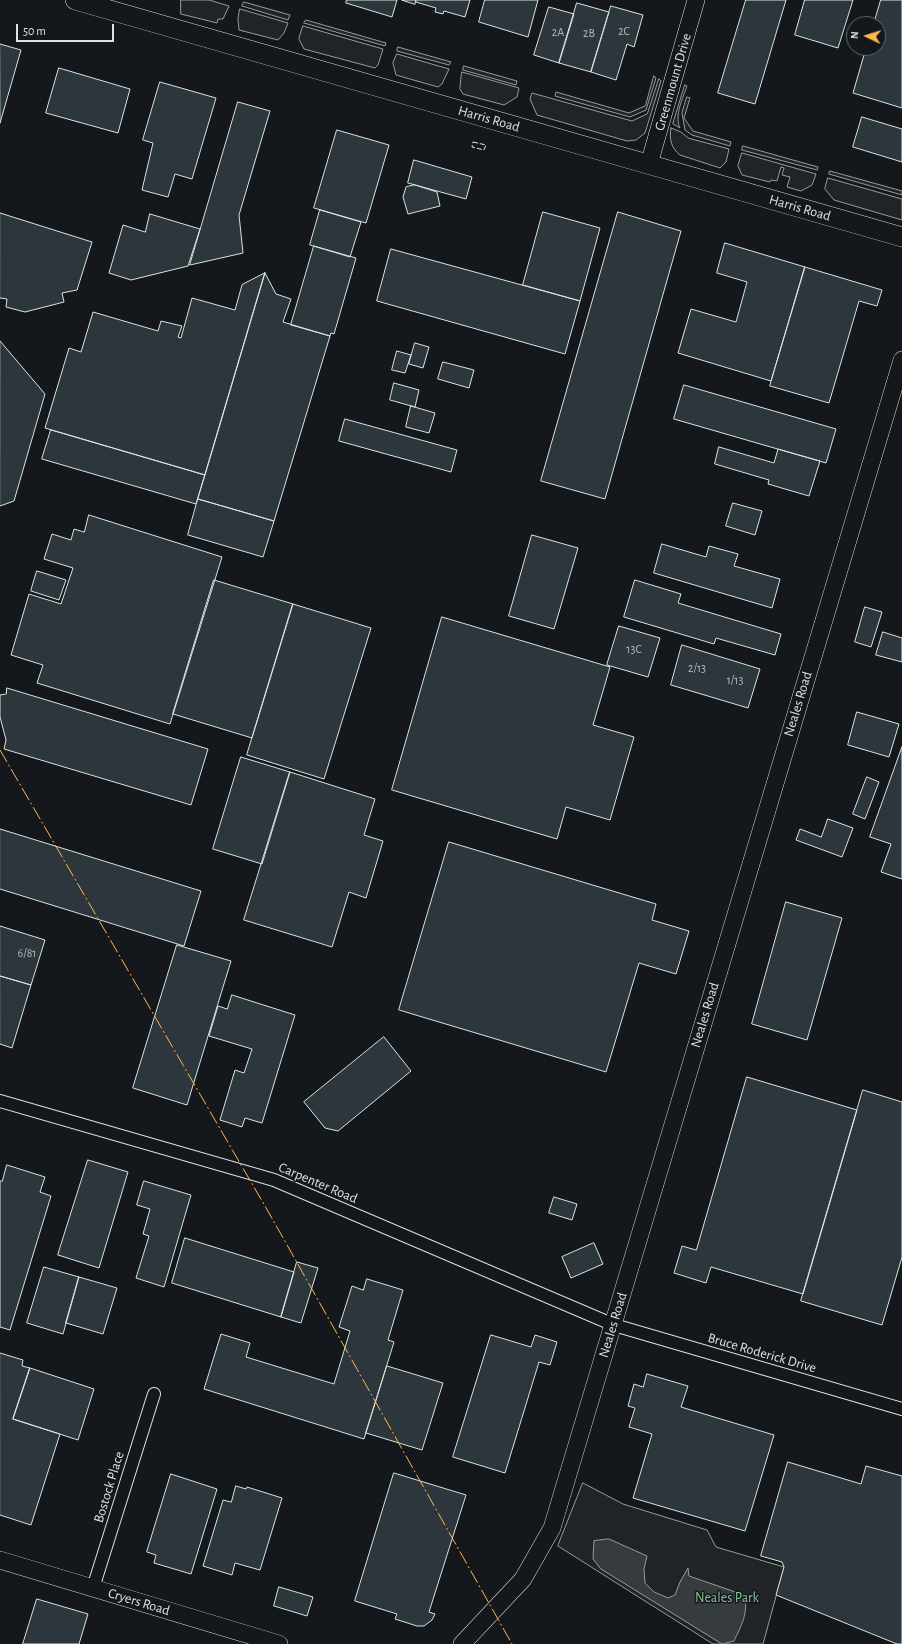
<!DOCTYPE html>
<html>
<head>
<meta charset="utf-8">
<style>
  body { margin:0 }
  #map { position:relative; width:902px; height:1644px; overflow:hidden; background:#14181c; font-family:"Alegreya Sans",sans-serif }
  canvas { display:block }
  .north { position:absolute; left:846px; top:16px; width:40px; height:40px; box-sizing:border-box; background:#14181c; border:1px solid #626a69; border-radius:50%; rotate:274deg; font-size:11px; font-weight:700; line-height:16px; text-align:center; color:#d8e6dc }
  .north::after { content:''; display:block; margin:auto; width:14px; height:18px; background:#ffb74d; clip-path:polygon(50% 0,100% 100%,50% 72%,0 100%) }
  .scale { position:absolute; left:16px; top:24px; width:98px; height:18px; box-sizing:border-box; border:2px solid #d8e6dc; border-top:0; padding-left:5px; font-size:12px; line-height:14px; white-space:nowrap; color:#d8e6dc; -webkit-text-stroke:3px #14181c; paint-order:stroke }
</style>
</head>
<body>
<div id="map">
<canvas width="902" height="1644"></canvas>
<div class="north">N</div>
<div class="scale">50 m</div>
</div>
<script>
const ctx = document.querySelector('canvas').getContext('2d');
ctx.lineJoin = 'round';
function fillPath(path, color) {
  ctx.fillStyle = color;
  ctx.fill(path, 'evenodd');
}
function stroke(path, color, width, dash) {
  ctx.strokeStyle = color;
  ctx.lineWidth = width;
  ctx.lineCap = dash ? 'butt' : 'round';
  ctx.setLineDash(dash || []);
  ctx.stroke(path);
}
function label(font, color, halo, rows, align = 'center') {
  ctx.font = font + ' "Alegreya Sans",sans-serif';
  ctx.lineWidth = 3;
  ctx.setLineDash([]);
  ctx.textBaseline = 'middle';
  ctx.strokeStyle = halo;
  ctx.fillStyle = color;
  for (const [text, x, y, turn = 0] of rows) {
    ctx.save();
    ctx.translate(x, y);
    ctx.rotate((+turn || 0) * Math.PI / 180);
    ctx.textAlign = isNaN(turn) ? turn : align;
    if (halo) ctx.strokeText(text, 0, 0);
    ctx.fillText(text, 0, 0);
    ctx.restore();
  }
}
const green = new Path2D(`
  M181,0H209L229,6L223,19H218L217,23L181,14Z
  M244,2L290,15L288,20L242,6Z
  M240,9L288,23L284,33L278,40L239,30L238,19Z
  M306,20L386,43L385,46L304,23Z
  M303,26L383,49L378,65L375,68L304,49L299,39Z
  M398,47L451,62L449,65L397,51Z
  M397,54L449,69L442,84L438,87L396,75L393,63Z
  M464,66L517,81L516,85L463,70Z
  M462,72L519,88L517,97L504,105L463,94L460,89Z
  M654,76L656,78L646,110L630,117L555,96L556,92L629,113L645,106Z
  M659,79L661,81L645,133L636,140L627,141L537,115L530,99L532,93L632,121L647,114Z
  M685,85L687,86C683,98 674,116 680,128L673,124Z
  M687,97L690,98L684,118L693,131L731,142L730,146L692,135L685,130L682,113Z
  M671,128L681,132L688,138L729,149L726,162L720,168L680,155C671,148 669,139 671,128Z
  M743,146L818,167L817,170L742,150Z
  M742,153L816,174L812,185L801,191L787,187L790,177L782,175L784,168L781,167L777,181L771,180L770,182L742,175L738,166Z
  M830,171L902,191V195L829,174Z
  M828,178L902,199V220L834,200L825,189Z
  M583,1483L623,1504L707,1530L716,1547L784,1567L763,1644H713L558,1546Z`);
fillPath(green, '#202428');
stroke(green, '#939e99', 1);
const water = new Path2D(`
  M609,1539L647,1556L644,1569L645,1583L654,1592L668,1598L675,1595L680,1582L688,1568L689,1576L744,1595C749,1613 741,1626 734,1641L722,1644L601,1569L593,1559L594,1541Z`);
fillPath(water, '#363b3e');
stroke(water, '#939e99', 1);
const building = new Path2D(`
  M347,0H397L392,17L346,3Z
  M402,0H416L415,4Z
  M416,0H470L465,17L444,11L443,14L435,12L436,8L416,2Z
  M485,0H538L528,37L479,22Z
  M746,0H786L755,104L718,93Z
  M805,0H853L838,48L795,35Z
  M881,0H902V108L853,93L866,48H878V24H874Z
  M577,3L609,12L591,72L559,63Z
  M611,6L643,15L634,47L627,44L616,80L591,72Z
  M549,7L574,14L559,63L534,55Z
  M0,44L21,50L0,123Z
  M59,68L130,89L118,133L46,113Z
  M160,82L216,98L192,179L175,174L168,197L142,190L153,143L143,140Z
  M238,102L270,111L239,215L243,253L190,265Z
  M862,117L902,129V162L853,147Z
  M337,130L389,145L366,223L314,208Z
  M414,160L472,177L466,199L408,183Z
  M415,185L437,192L440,206L408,214L403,197L406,187Z
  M320,210L361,222L350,257L310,245Z
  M543,212L600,228L580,301L523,285Z
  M618,212L681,231L605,499L541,481Z
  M0,213L92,242L77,290L62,293L64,302L25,312L6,307L7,299L0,298Z
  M150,214L200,229L188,266L131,280L109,273L123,225L145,232Z
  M725,243L805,267L771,381L678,353L691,309L736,322L747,282L717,273Z
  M314,246L356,258L334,334L331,333L330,336L291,325Z
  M391,249L580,301L565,354L377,301Z
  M805,267L882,290L877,306L859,301L829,403L770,386Z
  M265,273L205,475L45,428L69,348L81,352L93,312L158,331L161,321L182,326L178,337L181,338L192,298L235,310L242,285Z
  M265,273L276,294L291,299L283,322L330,336L274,521L198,499Z
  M0,341L45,394L14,501L0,506Z
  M415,343L429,347L423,368L409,364Z
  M397,351L411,355L405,373L392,370Z
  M443,362L474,370L469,388L438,379Z
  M394,383L419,390L415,407L390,400Z
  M684,385L836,429L826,463L674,419Z
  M411,406L435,413L429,433L406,427Z
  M345,419L457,450L451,472L339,441Z
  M51,430L205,475L196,504L42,459Z
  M719,447L774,463L778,449L820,461L809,496L768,484L769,480L715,464Z
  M198,499L274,521L263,557L188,535Z
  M733,503L762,511L755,535L726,526Z
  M89,515L222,557L170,724L37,683L43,665L11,655L29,594L61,604L73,568L44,559L52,534L71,540L74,529L84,532Z
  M532,535L578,548L554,629L509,616Z
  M662,544L706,557L709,546L738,554L734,566L780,579L772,608L654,573Z
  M37,571L66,580L59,600L31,591Z
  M214,580L293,604L252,738L173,714Z
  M635,580L681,594L678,603L781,634L775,655L716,638L714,644L624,617Z
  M293,604L371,628L324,779L247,755Z
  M865,607L882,612L871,647L855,642Z
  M442,617L610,667L593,725L634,737L610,820L566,807L557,839L392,790Z
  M619,626L660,638L648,677L607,665Z
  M883,632L902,638V662L876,655Z
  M682,645L760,669L748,708L671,685Z
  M7,688L208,749L191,805L4,749L6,740L0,717V695L6,694Z
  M857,712L899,724L889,757L848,745Z
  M902,747V879L881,872L891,844L870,837Z
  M241,757L290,772L262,864L213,849Z
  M290,772L375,799L364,835L383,841L366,898L349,892L332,947L244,920Z
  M867,777L879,782L865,819L853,814Z
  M828,819L853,828L842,857L796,840L800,829L821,837Z
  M0,829L201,891L184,946L0,889Z
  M449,842L656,904L652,920L689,931L676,974L639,963L606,1072L399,1010Z
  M786,902L842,918L807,1040L752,1024Z
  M0,926L45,940L31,985L0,976Z
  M177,945L231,961L187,1105L133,1088Z
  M0,976L31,985L12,1048L0,1044Z
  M232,995L295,1015L262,1123L245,1118L242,1127L220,1120L235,1070L244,1073L252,1049L209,1036L218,1006L227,1009Z
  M384,1037L411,1071L338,1131L325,1128L304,1102Z
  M747,1077L857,1110L803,1294L711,1267L706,1283L674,1273L682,1246L696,1250Z
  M863,1090L902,1102V1257L882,1325L801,1301Z
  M88,1160L128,1172L99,1268L58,1255Z
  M7,1165L45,1177L40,1192L51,1196L10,1330L0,1327V1181H2Z
  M144,1181L191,1195L164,1287L136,1278L149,1236L143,1234L150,1209L137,1205Z
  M554,1197L577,1204L572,1220L549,1213Z
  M185,1238L294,1272L281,1317L172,1283Z
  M594,1243L603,1264L571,1278L562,1257Z
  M297,1262L318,1268L301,1323L281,1317Z
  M44,1267L79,1277L63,1334L27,1323Z
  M79,1277L117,1288L103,1334L66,1323Z
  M367,1279L403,1290L388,1340L394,1342L364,1439L204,1389L221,1334L250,1343L246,1357L334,1384L350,1331L339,1327L352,1286L363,1290Z
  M491,1335L531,1347L535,1335L557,1342L550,1365L539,1362L505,1473L453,1457Z
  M0,1353L23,1360L22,1366L30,1368L13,1419L60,1434L31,1525L0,1515Z
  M387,1366L443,1383L422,1450L366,1433Z
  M30,1368L94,1389L78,1440L13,1419Z
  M647,1374L688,1386L681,1407L774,1435L745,1531L633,1498L652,1434L629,1427L635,1408L628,1406L634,1384L643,1387Z
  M788,1462L861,1484L866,1466L902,1476V1644H897L776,1595L784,1567L782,1562L761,1556Z
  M394,1473L466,1495L429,1612L435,1614L432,1620L424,1626H417L395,1619L397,1614L355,1601Z
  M171,1474L217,1489L191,1574L154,1563L156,1555L147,1552Z
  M236,1486L246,1489L247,1487L282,1498L260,1570L235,1563L232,1575L203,1566L223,1500L231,1502Z
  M279,1587L313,1597L307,1616L274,1606Z
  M37,1599L88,1614L79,1644H23Z`);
fillPath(building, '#2c363c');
stroke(building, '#d8e6dc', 1);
const street = new Path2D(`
  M0,1101L274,1180L614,1325L902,1409
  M93,1588L154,1394`);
const secondary = new Path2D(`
  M649,164L696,0
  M0,1560L279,1644
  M462,1644L523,1579L552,1528L902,360`);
const primary = new Path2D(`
  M75,0L902,237`);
stroke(street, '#d8e6dc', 14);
stroke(secondary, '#d8e6dc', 18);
stroke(primary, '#d8e6dc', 20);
stroke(street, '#14181c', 12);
stroke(secondary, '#14181c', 17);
stroke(primary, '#14181c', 19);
stroke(new Path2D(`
  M473,142L486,145L484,150L472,147Z`), '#d8e6dc', 1, [5, 2]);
stroke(new Path2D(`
  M0,750L269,1213L512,1644`), '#ffb74d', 1, [14, 3, 2, 3]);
label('12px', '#adbab4', null, [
  ["2C",624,31],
  ["2A",558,32],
  ["2B",589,33],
  ["13C",634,649],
  ["2/13",697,668],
  ["1/13",735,680],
  ["6/81",27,953]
]);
label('14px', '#d8e6dc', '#14181c', [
  ["Greenmount Drive",673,82,-74],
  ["Harris Road",489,119,16],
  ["Harris Road",800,208,16],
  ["Neales Road",798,704,-73],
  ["Neales Road",705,1015,-73],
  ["Carpenter Road",318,1183,23],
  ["Neales Road",613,1325,-73],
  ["Bruce Roderick Drive",762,1353,16],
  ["Bostock Place",109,1487,-73],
  ["Cryers Road",139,1602,17]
]);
label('14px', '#8ac095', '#14181c', [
  ["Neales Park",727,1598]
]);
</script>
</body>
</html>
